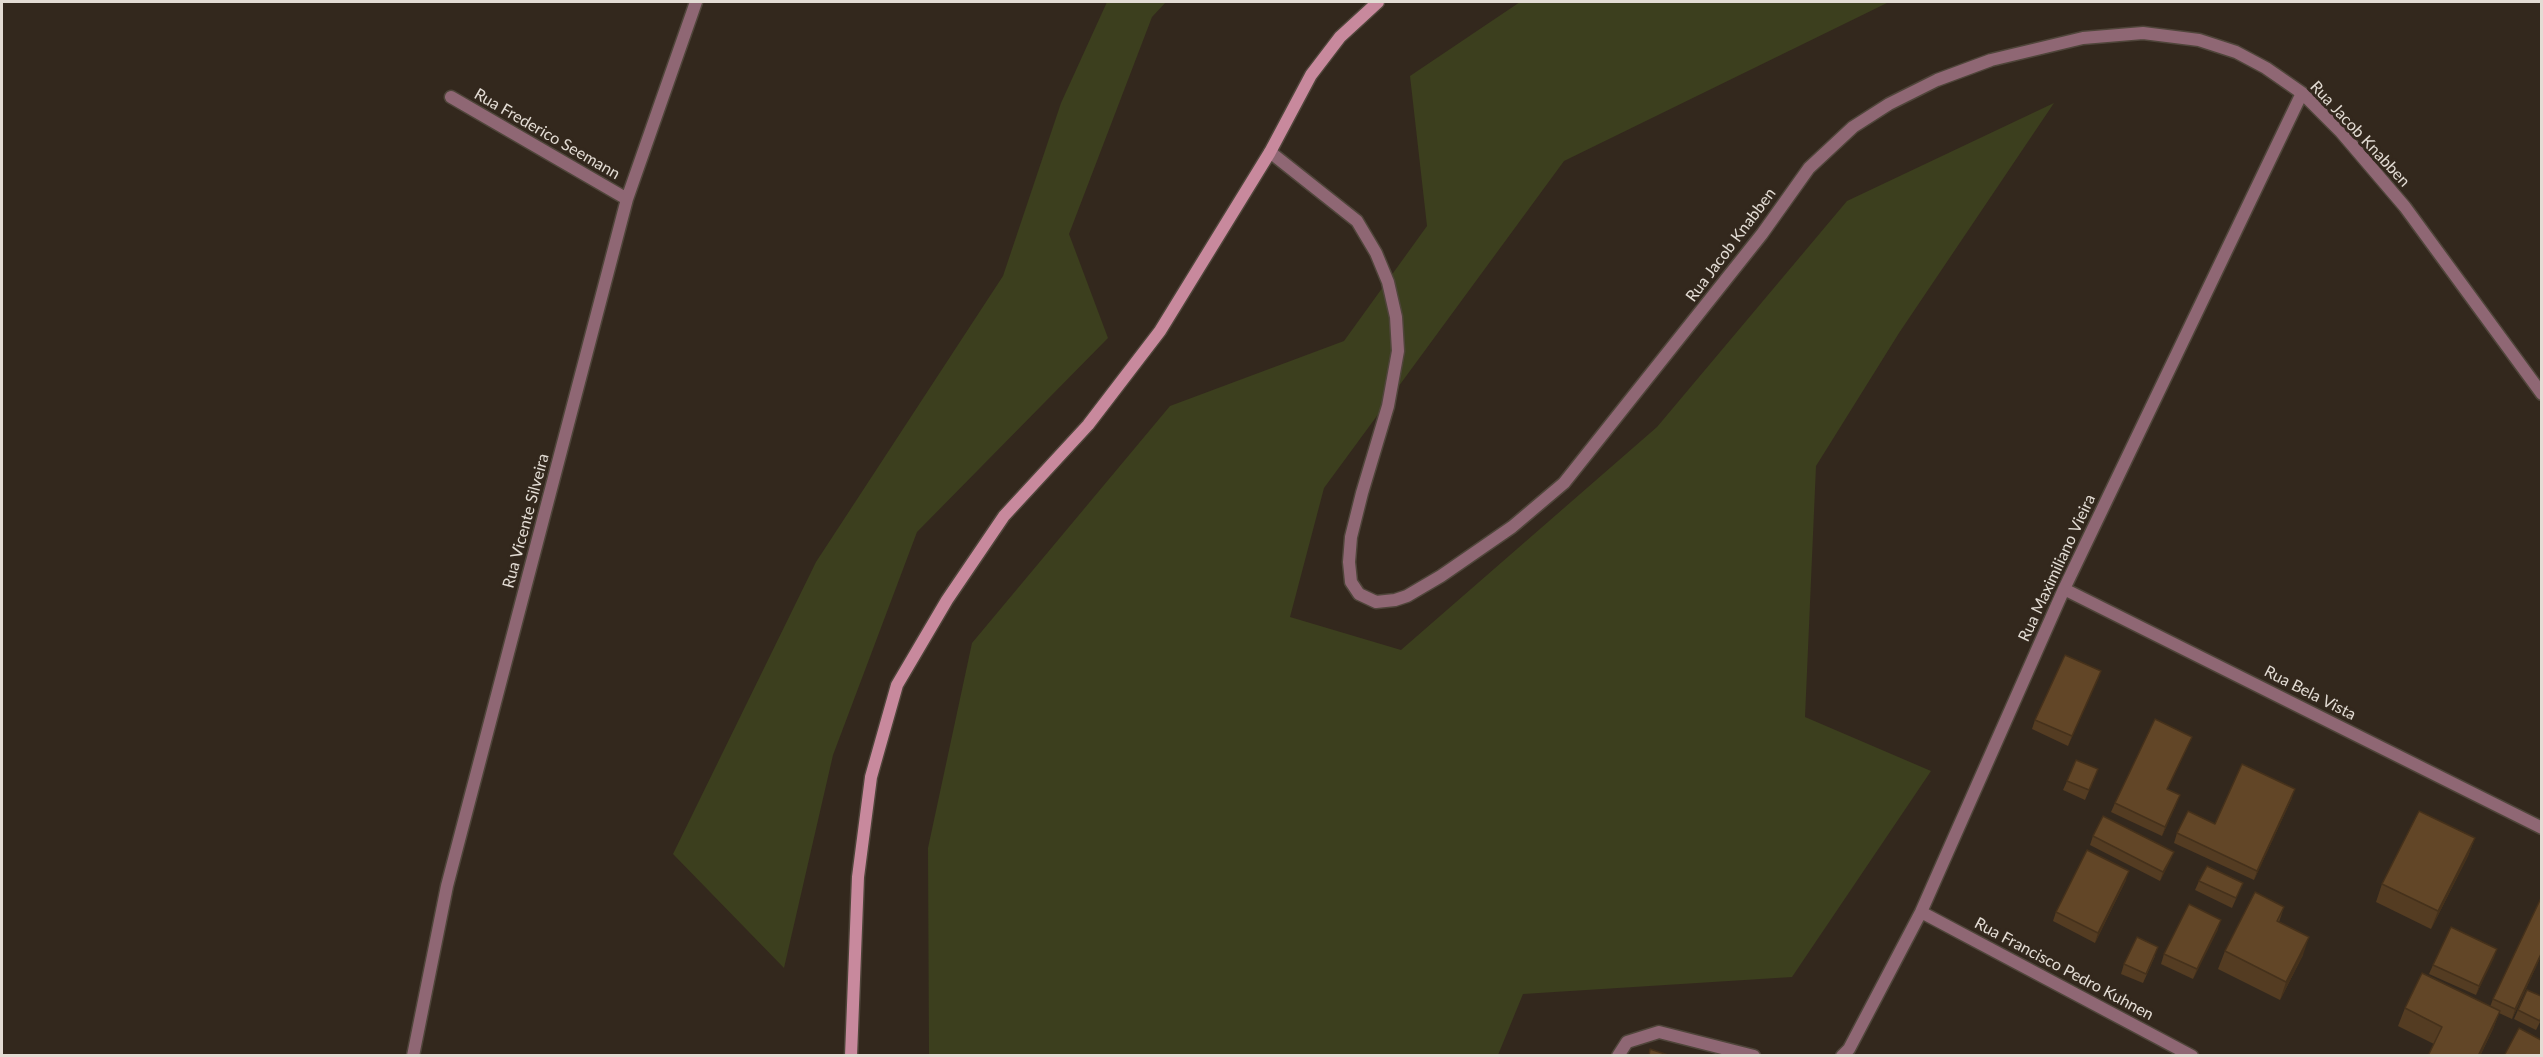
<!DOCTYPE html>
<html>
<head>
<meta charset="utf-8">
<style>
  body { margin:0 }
  #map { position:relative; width:2543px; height:1057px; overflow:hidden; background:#33281d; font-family:Lato,sans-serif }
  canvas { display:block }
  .frame { position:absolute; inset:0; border:3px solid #e3dcd4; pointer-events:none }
</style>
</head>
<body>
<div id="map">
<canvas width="2543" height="1057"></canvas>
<div class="frame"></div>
</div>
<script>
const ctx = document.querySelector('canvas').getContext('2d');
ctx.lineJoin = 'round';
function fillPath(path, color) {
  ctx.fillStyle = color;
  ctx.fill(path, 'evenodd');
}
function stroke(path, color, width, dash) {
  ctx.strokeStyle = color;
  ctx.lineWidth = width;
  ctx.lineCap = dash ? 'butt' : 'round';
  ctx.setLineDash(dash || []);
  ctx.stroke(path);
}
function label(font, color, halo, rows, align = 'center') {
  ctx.font = font + ' Lato,sans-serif';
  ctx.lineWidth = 6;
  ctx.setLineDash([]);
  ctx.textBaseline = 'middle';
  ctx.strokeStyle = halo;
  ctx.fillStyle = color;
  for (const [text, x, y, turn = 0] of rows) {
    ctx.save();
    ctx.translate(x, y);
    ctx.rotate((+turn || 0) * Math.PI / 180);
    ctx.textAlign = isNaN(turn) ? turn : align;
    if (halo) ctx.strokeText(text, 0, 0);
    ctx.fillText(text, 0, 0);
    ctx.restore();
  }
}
fillPath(new Path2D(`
  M1107,2H1166L1152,17L1069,234L1108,338L917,532L833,755L784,968L673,854L816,562L1003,276L1061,103Z
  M1520,2H1889L1564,161L1324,488L1290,617L1401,650L1657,427L1847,201L2054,103L1899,333L1816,466L1805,717L1931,771L1792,977L1523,994L1498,1055L929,1056L928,848L972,643L1170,406L1344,341L1427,226L1410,76Z`), '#3c3f1e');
const street = new Path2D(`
  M451,97L627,199
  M1270,152L1357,221L1376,253L1388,282L1396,317L1398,351L1388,406L1362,493L1351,537L1349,562L1351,582L1359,594L1376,602L1395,600L1407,596L1441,576L1512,527L1564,483L1762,234L1809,168L1853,127L1889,104L1937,80L1991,60L2083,38L2143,33L2199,40L2236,52L2266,68L2302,93L2341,132L2405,207L2542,394
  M2064,589L2542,828
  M1921,912L2192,1056
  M413,1056L447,886L627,199L696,2
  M1618,1056L1627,1042L1659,1032L1754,1056
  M1842,1056L1849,1049L1921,912L2064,589L2302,93`);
const secondary = new Path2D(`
  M851,1056L858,877L871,777L897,685L947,600L1004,516L1088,425L1160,331L1270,152L1311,75L1340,37L1378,2`);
stroke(street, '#4f453a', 15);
stroke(secondary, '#4f453a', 15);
stroke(street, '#8f6774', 12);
stroke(secondary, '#c8899d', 12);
fillPath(new Path2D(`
  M2101,671L2068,746L2032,729L2035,720Z
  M2188,746L2167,790L2176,805L2162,836L2111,812L2115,803Z
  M2094,779L2085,800L2063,790L2067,781Z
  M2292,798L2254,880L2174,843L2177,833L2215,824Z
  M2093,836L2174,852L2170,861L2160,881L2090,845Z
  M2475,838L2468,856L2431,929L2376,902L2382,884Z
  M2126,880L2095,943L2053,921L2056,912Z
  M2199,881L2243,883L2232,908L2195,890Z
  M2284,907L2279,922L2303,955L2280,1000L2218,969L2225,951Z
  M2218,929L2193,979L2161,964L2164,954Z
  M2497,949L2476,995L2429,974L2433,965Z
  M2155,956L2143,983L2121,974L2124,964Z
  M2541,956L2512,1019L2499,1013L2493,1029L2480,1056H2428L2434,1044L2398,1026L2405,1008L2490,1007L2493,999Z
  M2518,1010L2541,1020L2536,1030L2514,1019Z`), '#543c22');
fillPath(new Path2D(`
  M2101,671L2098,680L2068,746L2072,736Z
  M2192,737L2188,746L2163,799L2167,789Z
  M2295,789L2292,798L2254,880L2257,871Z
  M2180,795L2176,805L2162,836L2165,827Z
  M2475,838L2468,856L2431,929L2438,911Z
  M2174,852L2170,861L2160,881L2163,872Z
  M2129,871L2126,880L2095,943L2098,933Z
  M2221,920L2218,929L2193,979L2197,969Z
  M2309,937L2303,955L2280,1000L2286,982Z
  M2497,949L2494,958L2476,995L2479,986Z
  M2541,954V956L2512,1019L2515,1009Z
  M2500,1011L2493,1029L2480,1056H2478Z`), '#45311b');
const building = new Path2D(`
  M2065,655L2101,671L2072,736L2035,720Z
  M2155,719L2192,737L2167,789L2180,795L2165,827L2115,803Z
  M2076,760L2098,769L2089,790L2067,781Z
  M2242,764L2295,789L2257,871L2177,833L2188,811L2215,824Z
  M2419,811L2475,838L2438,911L2382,884Z
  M2103,816L2174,852L2163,872L2093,836Z
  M2087,850L2129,871L2098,933L2056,912Z
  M2207,866L2243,883L2236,898L2199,881Z
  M2255,892L2284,907L2277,921L2309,937L2286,982L2225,951Z
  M2541,898V954L2515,1009L2493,999Z
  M2189,904L2221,920L2197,969L2164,954Z
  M2451,927L2497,949L2479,986L2433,965Z
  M2137,937L2158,947L2146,974L2124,964Z
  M2422,973L2500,1011L2478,1056H2428L2442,1027L2405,1008Z
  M2527,990L2541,996V1017L2540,1021L2518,1010Z
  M2519,1028L2541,1040V1056H2504Z
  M1650,1049L1671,1056H1649Z`);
fillPath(building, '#624627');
stroke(building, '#45311b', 1.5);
label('16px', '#e3dcd4', '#33281d', [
  ["Rua Frederico Seemann",547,134,30],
  ["Rua Jacob Knabben",2360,134,47],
  ["Rua Jacob Knabben",1731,245,-53],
  ["Rua Vicente Silveira",526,521,-75],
  ["Rua Maximiliano Vieira",2057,568,-65],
  ["Rua Bela Vista",2310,693,27],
  ["Rua Francisco Pedro Kuhnen",2064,969,28]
]);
</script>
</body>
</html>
